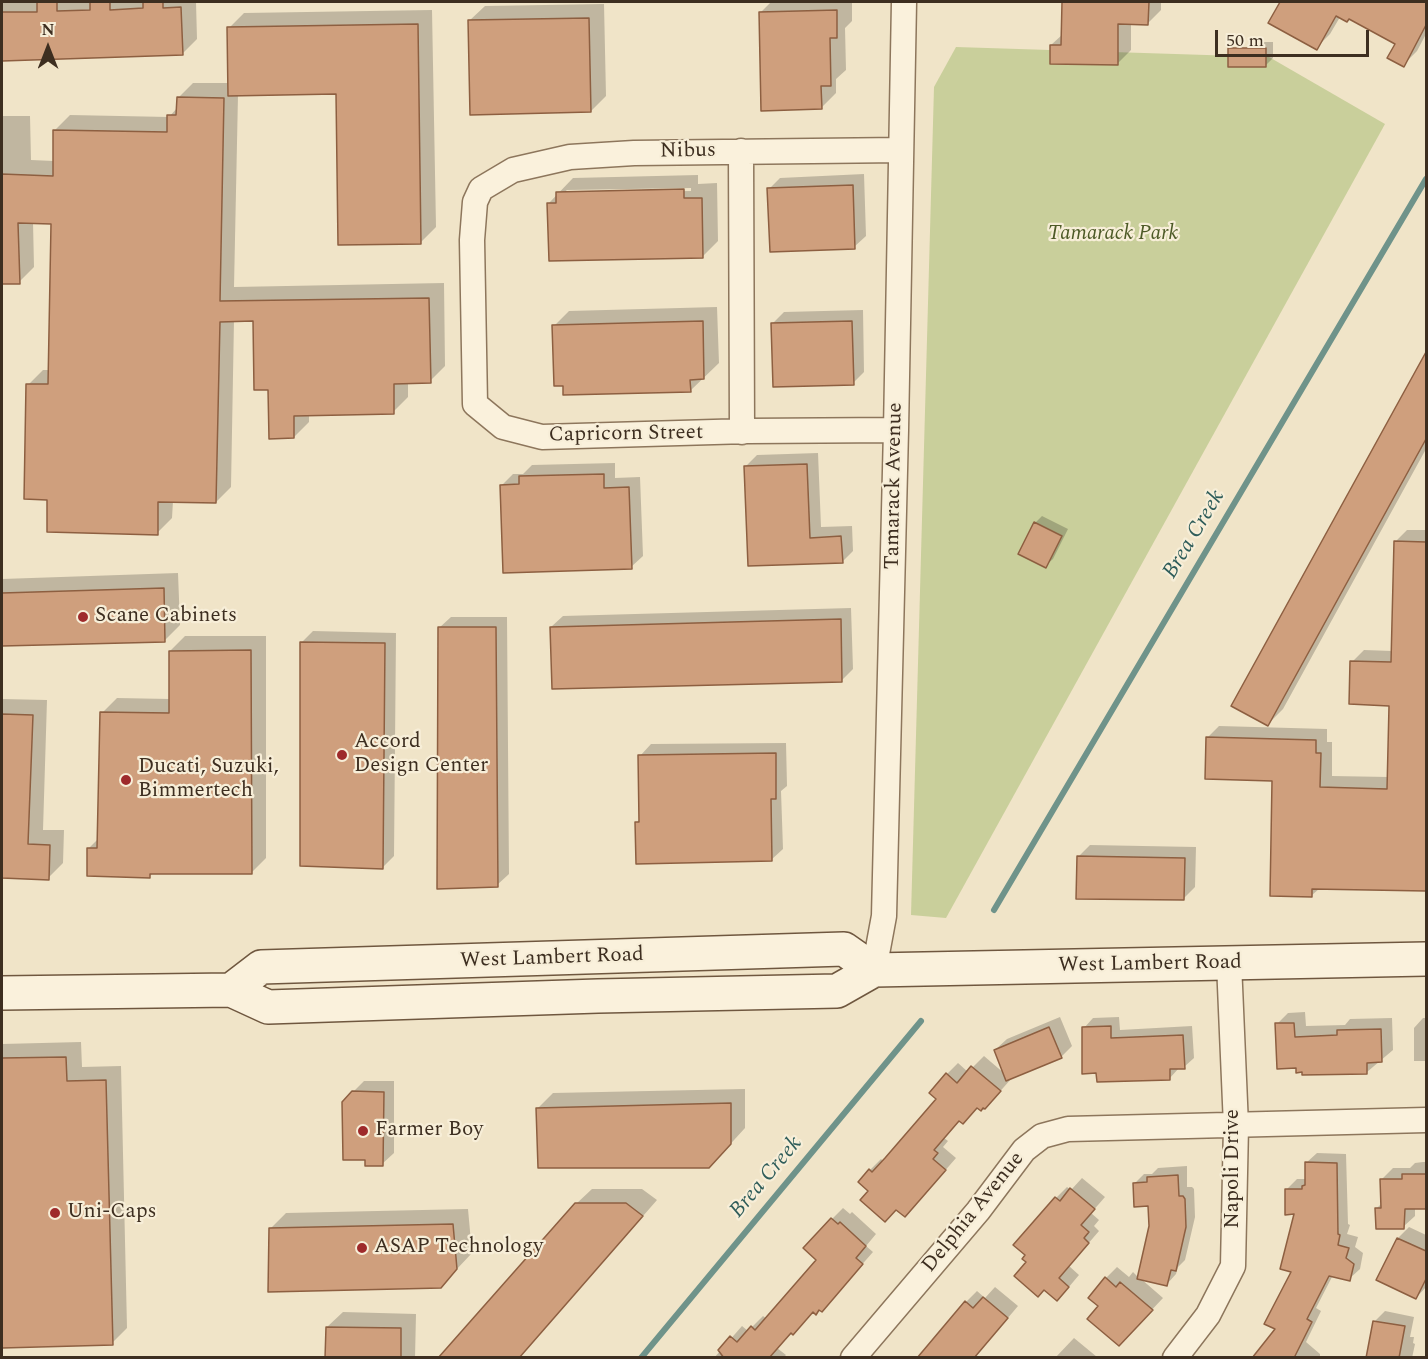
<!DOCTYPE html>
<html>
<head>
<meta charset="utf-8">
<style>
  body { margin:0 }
  #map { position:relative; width:1428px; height:1359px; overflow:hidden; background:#f0e4c8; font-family:Spectral,serif }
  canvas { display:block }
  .frame { position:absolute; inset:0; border:3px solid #3d2e20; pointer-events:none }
  .north { position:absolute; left:18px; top:18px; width:60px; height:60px; -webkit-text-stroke:4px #f7eed8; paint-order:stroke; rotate:0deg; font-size:16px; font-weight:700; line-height:24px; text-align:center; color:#3d2e20 }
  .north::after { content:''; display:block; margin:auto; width:21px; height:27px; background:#3d2e20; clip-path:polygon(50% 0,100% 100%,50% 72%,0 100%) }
  .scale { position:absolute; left:1215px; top:30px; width:154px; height:27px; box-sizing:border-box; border:3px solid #3d2e20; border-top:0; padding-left:8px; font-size:18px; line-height:21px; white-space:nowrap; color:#3d2e20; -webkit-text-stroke:4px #f7eed8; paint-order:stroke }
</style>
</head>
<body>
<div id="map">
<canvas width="1428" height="1359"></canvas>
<div class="frame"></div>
<div class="north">N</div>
<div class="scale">50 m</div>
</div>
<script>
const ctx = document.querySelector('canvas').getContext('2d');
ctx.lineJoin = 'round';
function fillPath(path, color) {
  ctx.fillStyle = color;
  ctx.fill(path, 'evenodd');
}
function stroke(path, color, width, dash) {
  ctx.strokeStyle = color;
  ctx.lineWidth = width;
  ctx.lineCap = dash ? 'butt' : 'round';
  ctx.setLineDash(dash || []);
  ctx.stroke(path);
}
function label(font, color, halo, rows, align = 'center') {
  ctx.font = font + ' Spectral,serif';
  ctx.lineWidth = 4.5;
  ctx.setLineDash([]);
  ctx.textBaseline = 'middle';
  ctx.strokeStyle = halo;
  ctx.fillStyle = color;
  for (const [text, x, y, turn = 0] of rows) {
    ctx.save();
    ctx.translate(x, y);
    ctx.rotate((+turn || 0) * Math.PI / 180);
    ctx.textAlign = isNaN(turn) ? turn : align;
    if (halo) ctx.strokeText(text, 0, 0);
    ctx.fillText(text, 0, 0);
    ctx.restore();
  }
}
fillPath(new Path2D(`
  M956,47L1269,57L1385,124L946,918L911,915L934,87Z`), '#c9cf9b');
fillPath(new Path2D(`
  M2,2H196L197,39L183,53L2,59Z
  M771,2H852V21L845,28L846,70L836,79V93L821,108L760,13Z
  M1064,2H1161V10L1148,23H1131V50L1118,63L1051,45L1063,34Z
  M1282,2H1426V34L1417,51L1403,65L1397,43L1350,18L1340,17L1330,34L1316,48L1270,23Z
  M604,4L606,96L591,111L469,21L485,6Z
  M432,10L436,227L421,242L337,93L238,95L234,287L444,283L445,366L430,381L408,382V397L393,412L309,414V422L294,437L270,388L255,320H234L231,487L216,502L173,501L172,518L157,533L49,498L28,385L43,370H50L53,222H33L34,267L19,282L2,283V116H30L31,160L54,161L55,130L70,115L169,117L178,107V98L193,83H230L229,28L244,13Z
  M1263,42H1273V58L1266,65L1255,49Z
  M864,174L866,236L854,247L769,189L780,178Z
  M698,175V184L717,183L718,241L703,256L549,203L573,178ZM691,188V191L563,193L567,190Z
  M717,307L719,363L690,391L554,326L569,311Z
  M863,310L864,372L853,383L773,323L784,312Z
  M1426,360V449L1283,709L1268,724L1421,365Z
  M818,453L821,527L852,526L853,551L842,562L749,565L745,467L757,455Z
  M615,463V478L640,477L643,556L631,567L501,486L513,474H523L532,465Z
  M1042,516L1068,529L1053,559L1045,566L1035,523Z
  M1407,530H1426V889L1320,888L1311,896L1274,779L1207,738L1219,726L1327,729V742H1332V776L1389,777L1390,704L1352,662L1364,650L1392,651L1395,542Z
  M178,573L180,625L165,640L2,644V579Z
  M851,608L853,669L842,680L551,627L563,616Z
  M451,617H507L509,874L497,885L439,628Z
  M313,631L396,633L394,856L383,867L302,642Z
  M185,636H266V858L251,873H153L150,876L89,848L99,838L102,713L117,698L170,699V651Z
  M2,699L47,700L43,830H64L63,863L48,878L2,877Z
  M786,743L787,786L781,791L783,849L771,860L636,823L640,819V756L651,744Z
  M1090,845L1196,847L1195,887L1184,898L1079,856Z
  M1305,1012L1306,1026L1345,1025L1350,1019L1392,1018L1393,1050L1367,1072L1297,1067L1277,1024L1288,1013Z
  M1060,1017L1072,1046L1061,1057L1011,1079L996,1096L960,1120L944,1138L948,1141L943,1147L956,1158L916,1204L870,1191V1170L881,1159L884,1162L939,1099L947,1074L958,1063L968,1072L984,1056L1005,1074L995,1050L1007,1039Z
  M1119,1017L1120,1030L1192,1026L1194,1058L1184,1067L1179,1068L1169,1079L1098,1071L1084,1028L1093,1018Z
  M1423,1018H1426V1061H1414V1028Z
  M81,1042L82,1067L121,1066L127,1328L112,1343L2,1346V1044Z
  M364,1081H394V1153L382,1164L353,1092Z
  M745,1089V1128L724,1151L538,1108L553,1093Z
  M1317,1153L1346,1154L1348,1224L1350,1225L1347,1234L1358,1237L1355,1247L1363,1253L1360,1269L1349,1279L1333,1275L1316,1308L1321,1311L1306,1342L1320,1354V1358H1254L1277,1329L1293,1271L1296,1213L1286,1190L1297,1179H1307L1306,1163Z
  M1423,1162H1426V1207L1415,1208V1216L1403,1227L1377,1208L1382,1203L1381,1180L1393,1168H1410L1415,1163Z
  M1187,1166V1187H1192L1194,1189L1195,1217L1185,1260L1178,1267L1176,1274L1167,1284L1140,1278L1163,1298L1130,1333L1100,1306L1106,1278L1117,1267L1129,1277L1133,1272L1139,1278L1150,1226V1204L1135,1183L1144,1174H1152L1158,1168Z
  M1082,1178L1105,1197L1091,1213L1099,1220L1094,1226L1099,1231L1069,1266L1079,1275L1068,1288L1028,1261L1056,1198L1067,1187L1071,1190Z
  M592,1189H642L657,1200L519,1358L576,1204Z
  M843,1208L850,1214L852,1212L876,1234L866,1246L873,1252L822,1310L820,1309L814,1310L777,1348L786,1355L783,1358H714L742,1326L748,1331L763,1316L767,1319L818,1260L832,1219Z
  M468,1209L472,1253L440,1287L271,1228L286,1213Z
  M1409,1227L1426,1235V1287L1416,1298L1398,1238Z
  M995,1287L1018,1306L991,1338L966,1302L977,1291L985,1298Z
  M1385,1311L1414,1317L1410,1337H1414L1413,1343L1415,1344L1412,1358H1368L1375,1321Z
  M343,1312L416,1314L415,1358H327V1327Z
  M1074,1338L1097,1357L1055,1358Z`), '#0003');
stroke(new Path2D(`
  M994,910L1426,179
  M641,1358L921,1021`), '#6f938a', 6);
const building = new Path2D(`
  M37,2H57V11L90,10V2H110V10L143,8V2H163V8L181,7L183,55L2,61V12H37Z
  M1062,2H1149L1148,25L1118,24V65L1050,64V45H1061Z
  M1280,2H1426V25L1404,67L1387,58L1395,44L1349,19L1347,22L1336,16L1317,50L1268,23Z
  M837,10V38H830L831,86H821L822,109L761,111L759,12Z
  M589,18L591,112L470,115L468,20Z
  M418,24L421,244L338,245L336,94L228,96L227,27Z
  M1228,48H1266V67H1228Z
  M177,97L224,98L220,301L429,298L431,383L394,384V414L294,416V438L269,439L268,390H254L253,321L220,322L216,503L158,502V535L47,532V500L24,499L26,384H48L51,224L18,223L20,284H2V174L53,176V130L167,132V115H176Z
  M853,185L855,249L770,252L767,188Z
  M684,189V198H702L703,258L549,261L547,203H556V192Z
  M703,321L704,379L690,380L691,392L563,395V386H554L552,325Z
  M852,321L854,385L773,387L771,323Z
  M1426,352V439L1268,726L1231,706Z
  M807,464L810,538L841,536L843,563L748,566L744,466Z
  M604,474V488L629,487L632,569L503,573L500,485L519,484V476Z
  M1034,522L1062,536L1046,568L1018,554Z
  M1394,541L1426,542V891L1312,889V897L1270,896L1272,781L1205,779L1206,737L1316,740V753H1321L1320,787L1387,789L1389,706L1349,704L1350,661L1391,662Z
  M164,588L165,642L2,646V593Z
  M841,619L842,682L552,689L550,627Z
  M438,627H496L498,887L437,889Z
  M300,642L385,643L383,869L300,866Z
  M251,650L252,874H150V878L87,876V848H97L100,712L169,713V651Z
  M2,714L33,715L28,844L50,845L49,880L2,878Z
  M776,753V799H771L772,861L636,864L635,822H639L638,755Z
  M1077,856L1185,858L1184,900L1076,899Z
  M1275,1023H1294L1295,1037L1337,1035V1030L1381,1029L1382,1062L1367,1063V1074L1302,1075V1072L1296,1073V1068L1277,1069Z
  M1111,1026V1038L1183,1035L1185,1069H1170V1080L1097,1082L1096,1073L1082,1074V1027Z
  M1049,1027L1062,1058L1006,1081L994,1050Z
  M66,1057L67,1081L106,1080L113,1345L2,1348V1058Z
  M971,1066L1001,1091L985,1109L983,1108L981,1111L977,1108L963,1124L959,1121L934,1150L938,1153L933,1159L946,1170L905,1217L896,1210L885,1222L860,1200L868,1191L858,1182L869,1169L872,1172L885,1158L936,1099L929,1093L946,1073L957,1083Z
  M352,1091L384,1092L383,1166H365V1160H343L342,1102Z
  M731,1103V1144L709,1168H538L536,1108Z
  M1305,1162L1337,1163L1338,1234L1340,1235L1338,1245L1349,1248L1346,1258L1354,1264L1350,1281L1329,1276L1307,1319L1312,1322L1294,1358H1252L1275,1329L1264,1324L1291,1272L1280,1269L1294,1214L1285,1215V1189H1302V1186L1305,1185Z
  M1402,1174H1426V1209H1405L1404,1229H1376L1375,1208H1381L1380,1179H1402Z
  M1178,1175L1179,1196H1183L1185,1199L1186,1227L1176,1271L1171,1270L1167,1286L1137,1279L1149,1226L1148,1206L1134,1207L1133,1183L1147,1182V1177Z
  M1070,1188L1095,1209L1081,1225L1089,1232L1084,1238L1089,1243L1059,1278L1069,1287L1057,1301L1044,1290L1038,1297L1014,1276L1026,1262L1022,1259L1025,1255L1013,1245L1055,1197L1060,1201Z
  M575,1203H626L643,1216L519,1358H438Z
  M831,1218L838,1224L840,1222L866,1246L856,1258L863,1264L822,1312L819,1310L816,1315L813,1312L793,1335L791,1333L769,1358H724L718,1350L730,1336L737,1342L751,1326L755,1330L816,1260L803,1248Z
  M453,1224L457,1269L441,1288L268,1292L269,1228Z
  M1397,1238L1426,1251V1279L1416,1299L1376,1280Z
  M1105,1277L1116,1287L1120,1282L1153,1310L1119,1346L1087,1319L1098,1306L1088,1298Z
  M983,1297L1008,1318L974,1358H917L965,1301L973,1308Z
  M1373,1321L1405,1326L1399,1358H1366Z
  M326,1327L401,1328V1358H325Z`);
fillPath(building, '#cf9f7d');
stroke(building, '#8d5f41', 1.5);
const street = new Path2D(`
  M741,151L742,432
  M896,430L748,431L542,437L503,427L475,404L472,240L475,202L481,189L513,170L570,157L634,153L901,150
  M874,970L884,916L896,430L904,2
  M853,1358L978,1211L1024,1150L1042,1136L1068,1129L1426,1120
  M1175,1358L1208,1315L1233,1266L1236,1126L1229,963`);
const secondary = new Path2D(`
  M231,990L261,967L844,949L874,970
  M2,993L231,990L268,1007L598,996L837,991L874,970L1426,959`);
stroke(street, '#8d765c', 27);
stroke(secondary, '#6f573f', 36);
stroke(street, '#faf1dc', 24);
stroke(secondary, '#faf1dc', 33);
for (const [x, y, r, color] of [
  [83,617,6,"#9e2a2b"],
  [342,755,6,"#9e2a2b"],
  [126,780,6,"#9e2a2b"],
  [363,1131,6,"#9e2a2b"],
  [55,1213,6,"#9e2a2b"],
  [362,1248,6,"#9e2a2b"]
]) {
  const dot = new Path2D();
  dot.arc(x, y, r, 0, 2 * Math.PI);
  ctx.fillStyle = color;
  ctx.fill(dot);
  stroke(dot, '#f7eed8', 2);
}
label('21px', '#3d2e20', '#f7eed8', [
  ["Nibus",688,152,-1],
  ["Capricorn Street",626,435,-1],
  ["Tamarack Avenue",895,486,-89],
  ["West Lambert Road",552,959,-2],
  ["West Lambert Road",1150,965,-1],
  ["Napoli Drive",1234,1169,-90],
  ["Delphia Avenue",974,1213,-51]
]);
label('italic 21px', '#4d5a26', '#f7eed8', [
  ["Tamarack Park",1113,235]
]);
label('21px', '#3d2e20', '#f7eed8', [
  ["Scane Cabinets",95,617],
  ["Accord",354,743],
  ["Design Center",354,767],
  ["Ducati, Suzuki,",138,768],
  ["Bimmertech",138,792],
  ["Farmer Boy",375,1131],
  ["Uni-Caps",67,1213],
  ["ASAP Technology",374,1248]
], 'left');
label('italic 22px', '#2f5d5a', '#f7eed8', [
  ["Brea Creek",1195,535,-59],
  ["Brea Creek",767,1178,-50]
]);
</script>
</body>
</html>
